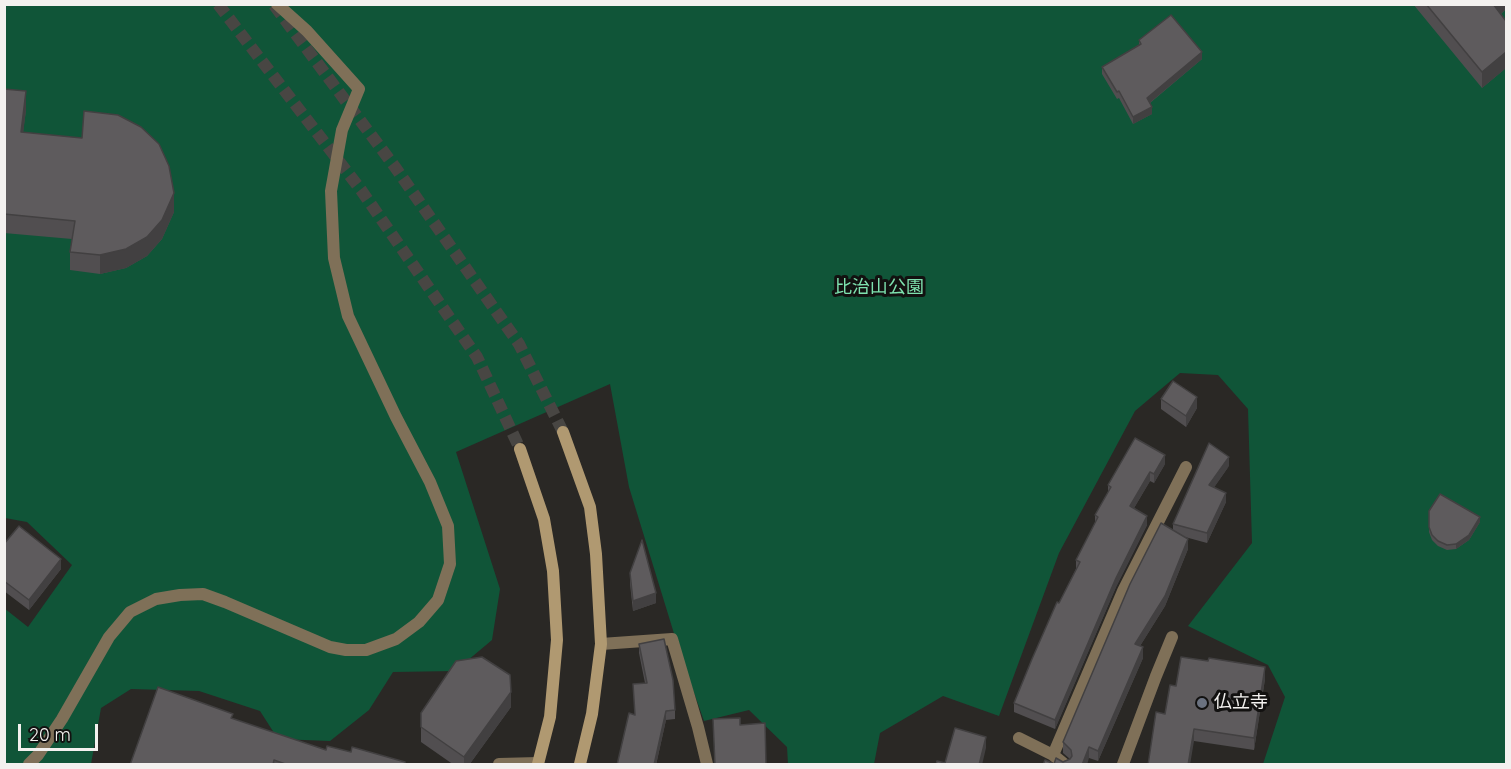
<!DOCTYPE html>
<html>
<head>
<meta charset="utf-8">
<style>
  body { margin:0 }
  #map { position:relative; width:1511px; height:769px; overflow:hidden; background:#2a2825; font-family:Quicksand,sans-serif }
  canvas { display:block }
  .frame { position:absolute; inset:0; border:6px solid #f3f1ef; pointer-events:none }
  .scale { position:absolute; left:18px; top:724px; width:80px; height:27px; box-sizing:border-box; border:3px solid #f3f1ef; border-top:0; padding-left:8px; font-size:18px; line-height:21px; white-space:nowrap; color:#f3f1ef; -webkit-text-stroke:4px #121110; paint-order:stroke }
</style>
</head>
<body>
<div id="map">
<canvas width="1511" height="769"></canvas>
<div class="frame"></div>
<div class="scale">20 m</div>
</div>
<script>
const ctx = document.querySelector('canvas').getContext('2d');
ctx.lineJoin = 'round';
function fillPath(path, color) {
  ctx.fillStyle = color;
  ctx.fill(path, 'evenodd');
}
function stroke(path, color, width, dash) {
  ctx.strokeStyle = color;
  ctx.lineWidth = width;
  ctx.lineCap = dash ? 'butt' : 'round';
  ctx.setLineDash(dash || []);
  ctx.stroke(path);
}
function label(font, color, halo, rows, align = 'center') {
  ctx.font = font + ' Quicksand,"Noto Sans JP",sans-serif';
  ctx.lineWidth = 6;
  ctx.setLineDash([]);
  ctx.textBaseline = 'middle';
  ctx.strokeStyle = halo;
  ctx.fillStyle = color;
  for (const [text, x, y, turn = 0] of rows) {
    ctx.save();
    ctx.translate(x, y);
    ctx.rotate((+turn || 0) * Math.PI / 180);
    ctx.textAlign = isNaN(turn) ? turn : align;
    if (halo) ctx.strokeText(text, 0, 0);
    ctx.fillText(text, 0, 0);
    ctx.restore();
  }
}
fillPath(new Path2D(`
  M5,5H1506V764H1263L1285,697L1268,665L1188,626L1252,543L1248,409L1218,375L1180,373L1135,411L1059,553L999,716L943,696L880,733L874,764H788L787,747L749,710L704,721L680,653L629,487L610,384L456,452L500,589L492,640L455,671L393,672L369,710L330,741L278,739L260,711L199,691L131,689L101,708L91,764H5L4,608L28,627L72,565L27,522L5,518Z`), '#105538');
stroke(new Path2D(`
  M218,4L361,190L477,357L520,449
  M274,5L395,167L519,344L563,432`), '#484643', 12, [12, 6]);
stroke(new Path2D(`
  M601,644L672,639L698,727L707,764
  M1019,738L1053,755L1064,764
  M1053,755L1123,591L1186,467
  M29,764L38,755L62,719L109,637L130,612L156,599L180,595L203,594L225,602L330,647L346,650H366L396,639L419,622L438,600L450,564L448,526L430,482L396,417L348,316L334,258L331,191L342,130L359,89L307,31L277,4
  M499,764L538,763
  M1123,764L1156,676L1172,637`), '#7f7058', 12);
stroke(new Path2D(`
  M563,432L590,507L596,554L601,644L592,714L580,764
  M520,449L544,519L553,571L557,640L550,717L538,764`), '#b09971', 12);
fillPath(new Path2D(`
  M1413,4H1506V9L1501,14L1506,21V68L1482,88Z
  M1139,40L1202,59L1150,103L1152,114L1133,124L1119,98L1117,99L1102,74V67L1139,45Z
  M4,89L26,110L23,132L174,212L162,239L147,256L126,268L100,274L70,270V252L72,239L4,233Z
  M1161,399L1197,408L1186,427L1161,409Z
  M1165,464L1154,483L1150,481L1134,508L1147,525L1116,587L1055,729L1014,712V703L1059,603L1076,569V560L1095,523V515L1108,492V485Z
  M1229,466L1214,487L1226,502L1207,543L1185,537L1188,549L1165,606L1140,646L1143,658L1098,761L1089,758L1054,764L1070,759L1063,753V742L1173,530V524Z
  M1429,511L1480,522L1469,540L1456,549L1447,550L1438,546L1432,540L1429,532Z
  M4,544L61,569L29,610L4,591Z
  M630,573L656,603L633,611L630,584Z
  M639,644L675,710V719L666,720L656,765H617L635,715L633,684L645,683L639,653Z
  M1265,679L1254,750L1194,741L1165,714L1176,686Z
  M511,707L469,765H454L421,742V713Z
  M233,719L326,750L351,752L405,765H130Z`), '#514e50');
fillPath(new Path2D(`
  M1493,4H1506V9L1493,21Z
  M1202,52V59L1147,105V98Z
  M1506,52V68L1482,88V72Z
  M26,91V110L21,151V132Z
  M1152,107V114L1133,124V117Z
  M174,193V212L162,239L147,256L126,268L100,274V255Z
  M1197,397V408L1186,427V416Z
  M1165,455V464L1154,483V474Z
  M1229,457V466L1209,495V485Z
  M1150,472V481L1130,515V506Z
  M1226,493V502L1207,543V533Z
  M1147,516V525L1116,587L1055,729V720L1116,578Z
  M1480,517V522L1469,540L1456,549V544Z
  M1188,539V549L1165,606L1135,654V644Z
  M61,559V569L29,610V600Z
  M656,593V603L633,611V601Z
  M1143,647V658L1098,761V751Z
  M1265,667V679L1254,750V738Z
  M511,692V707L469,765H464V757Z
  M666,711V720L656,765H654Z
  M1194,729V741L1190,765H1188Z
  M986,737V748L982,765H979Z
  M1089,747V758L1087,765H1082Z`), '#424041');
const building = new Path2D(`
  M1426,4H1493L1506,21V52L1482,72Z
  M1171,15L1202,52L1147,98L1152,107L1133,117L1119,91L1117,92L1102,67L1141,44L1139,40Z
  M4,89L26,91L21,132L82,138L84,111L118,115L141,127L159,144L169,166L174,193L162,220L147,237L126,249L100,255L70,252L75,221L4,214Z
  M1173,381L1197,397L1186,416L1161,399Z
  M1135,438L1165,455L1154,474L1150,472L1130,506L1147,516L1116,578L1055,720L1014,703L1032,659L1057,602L1059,603L1080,562L1076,560L1098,517L1095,515L1111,487L1108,485Z
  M1209,443L1229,457L1209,485L1226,493L1207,533L1173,524Z
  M1440,494L1480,517L1469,535L1456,544L1447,545L1438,541L1432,535L1429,527V511Z
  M1161,523L1188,539L1165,596L1135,644L1143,647L1098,751L1089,747L1082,765H1043L1045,760L1054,764L1056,758L1063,762L1070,759L1072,756L1071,750L1063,742L1130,584Z
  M19,526L61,559L29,600L4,581V544Z
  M642,540L656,593L633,601L630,573Z
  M664,639L673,680L675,710L666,711L654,765H617L629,713L635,715L633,684L647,683L639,644Z
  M482,657L510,675L511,692L464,757L421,727V713L456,661Z
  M1181,657L1208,661L1209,658L1265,667L1254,738L1194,729L1188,765H1148L1156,712L1165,714L1170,685L1176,686Z
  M158,687L233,714L231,718L326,750L327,746L351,752L352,747L405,762V765H288L274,760L273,765H130Z
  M740,718V725L765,723L766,765H715L713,719Z
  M955,728L986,737L979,765H936L937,761L945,763Z`);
fillPath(building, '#5e5b5d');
stroke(building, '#424041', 1.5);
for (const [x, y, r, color] of [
  [1202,703,6,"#6b7280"]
]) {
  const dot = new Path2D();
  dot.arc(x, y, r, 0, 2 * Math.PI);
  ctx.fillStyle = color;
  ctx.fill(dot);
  stroke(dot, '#121110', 2);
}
label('18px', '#7ee2af', '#121110', [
  ["比治山公園",879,288]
]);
label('18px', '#f3f1ef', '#121110', [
  ["仏立寺",1214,703]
], 'left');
</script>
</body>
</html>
